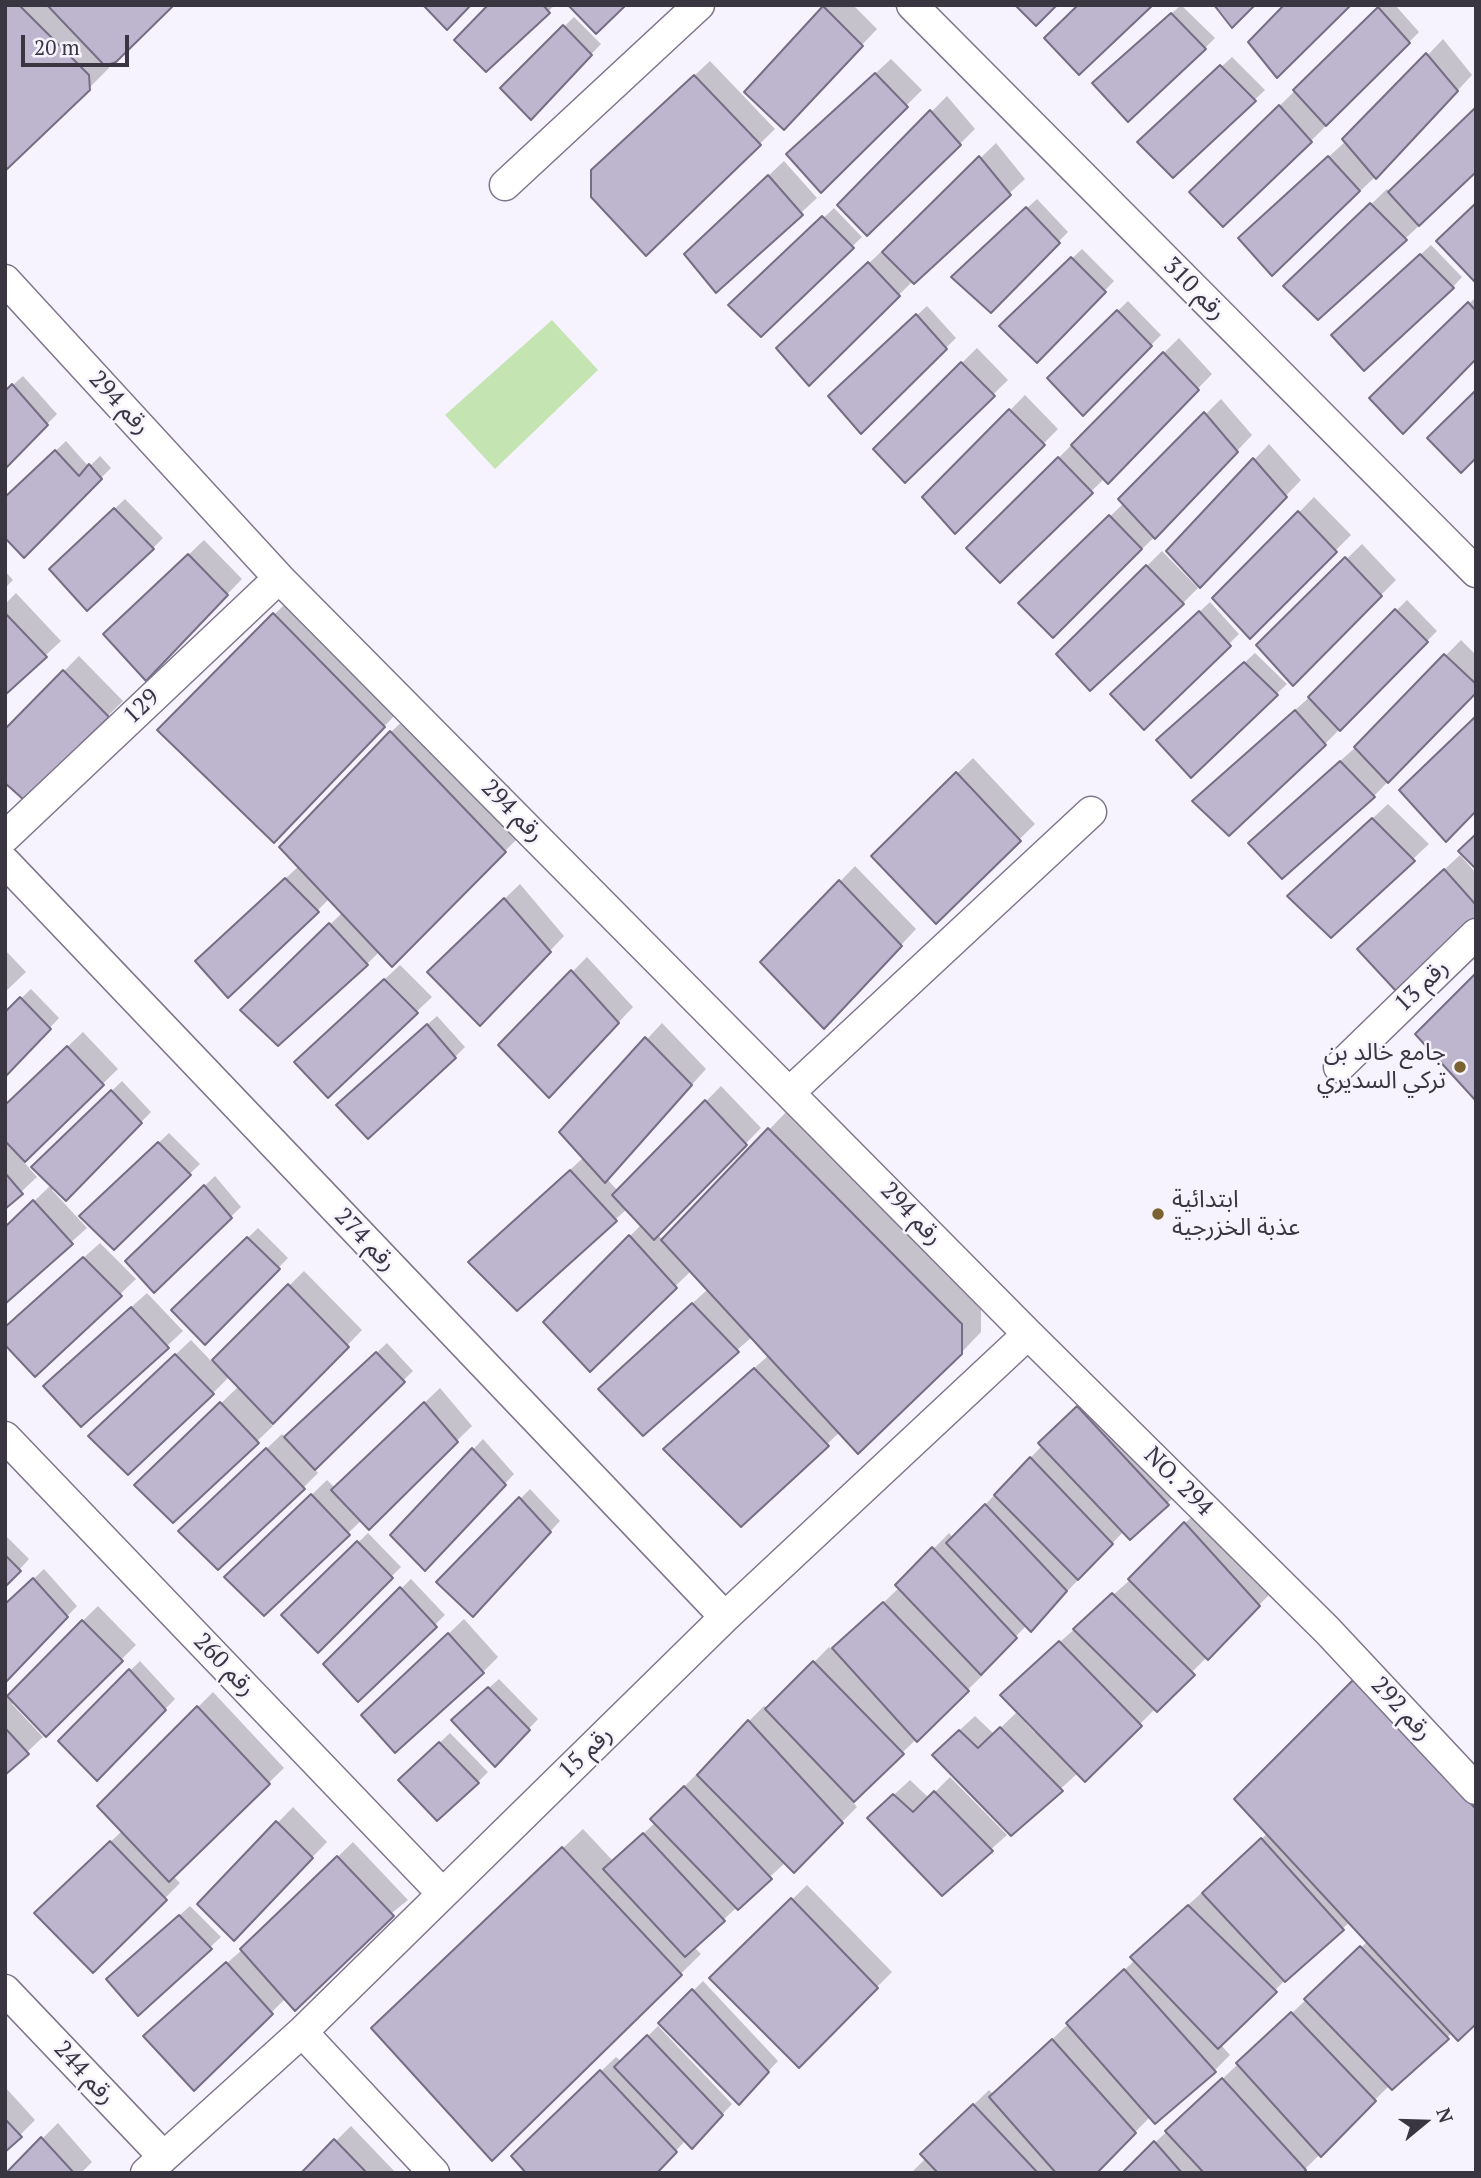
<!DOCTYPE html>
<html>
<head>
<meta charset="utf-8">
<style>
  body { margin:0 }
  #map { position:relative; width:1481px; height:2178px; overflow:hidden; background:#f7f3fe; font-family:"PT Serif",serif }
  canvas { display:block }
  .frame { position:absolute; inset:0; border:7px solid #3a3641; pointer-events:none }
  .north { position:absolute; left:1390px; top:2087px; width:70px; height:70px; -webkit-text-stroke:5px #f7f3fe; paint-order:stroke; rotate:71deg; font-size:19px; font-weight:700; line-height:28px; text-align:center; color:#3a3641 }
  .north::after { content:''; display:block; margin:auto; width:24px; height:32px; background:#3a3641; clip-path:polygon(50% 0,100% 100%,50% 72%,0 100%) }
  .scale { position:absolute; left:21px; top:35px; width:108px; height:32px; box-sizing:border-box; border:4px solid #3a3641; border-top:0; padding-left:9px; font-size:21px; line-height:24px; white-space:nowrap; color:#3a3641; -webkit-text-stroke:5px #f7f3fe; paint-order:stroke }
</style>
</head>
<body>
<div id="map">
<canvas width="1481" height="2178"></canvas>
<div class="frame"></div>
<div class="north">N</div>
<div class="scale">20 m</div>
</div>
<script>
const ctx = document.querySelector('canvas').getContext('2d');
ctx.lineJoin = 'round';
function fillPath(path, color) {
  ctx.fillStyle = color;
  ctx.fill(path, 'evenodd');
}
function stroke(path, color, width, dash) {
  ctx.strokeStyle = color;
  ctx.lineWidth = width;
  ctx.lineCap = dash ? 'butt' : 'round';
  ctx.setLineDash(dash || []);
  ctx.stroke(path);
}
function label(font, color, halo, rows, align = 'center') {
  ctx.font = font + ' "PT Serif","Noto Sans Arabic",serif';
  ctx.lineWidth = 5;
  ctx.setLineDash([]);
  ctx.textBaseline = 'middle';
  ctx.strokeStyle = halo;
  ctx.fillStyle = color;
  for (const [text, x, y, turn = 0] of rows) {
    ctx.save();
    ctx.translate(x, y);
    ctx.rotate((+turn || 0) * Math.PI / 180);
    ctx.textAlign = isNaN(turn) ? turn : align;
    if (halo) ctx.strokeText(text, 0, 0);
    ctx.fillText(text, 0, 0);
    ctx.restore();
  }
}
fillPath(new Path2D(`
  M552,320L598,370L495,469L445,415Z`), '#c4e4b2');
fillPath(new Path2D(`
  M5,5H171L109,63V68L89,88Z
  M491,5H555L486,69Z
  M826,5H853L877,29L799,112L746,92Z
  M1181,5L1215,38L1205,48L1104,73Z
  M1382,5H1395L1419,32L1311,141L1192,192Z
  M574,17L601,44L531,117L502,88Z
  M1443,39L1472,75L1391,162L1272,274L1256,223L1346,141Z
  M1232,57L1265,90L1173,176L1150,132Z
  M891,59L922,90L821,190L804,139Z
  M710,61L775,129L646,254L609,155Z
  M947,96L975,129L868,234L840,205Z
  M996,143L1025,179L913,281L809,383L794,333L884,249L886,250Z
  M784,161L817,198L716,291L701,239Z
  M1387,189L1421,224L1319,318L1301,271Z
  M1037,199L1068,232L991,311L963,267Z
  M834,208L862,237L761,335L741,295Z
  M1431,245L1462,277L1453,287L1343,325Z
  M1082,249L1114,281L1037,361L1002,326Z
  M1476,297V357L1372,398Z
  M1128,301L1161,335L1083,413L1050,378Z
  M927,306L956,338L861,432L840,386Z
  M1179,338L1212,374L1108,481L1105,478L1000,580L968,548Z
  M977,348L1008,380L905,480L875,449Z
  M23,376L57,414L5,467V392Z
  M1025,395L1058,429L956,532L925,497Z
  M1221,399L1252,435L1170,522L1053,635L1035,588L1124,503L1120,499Z
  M66,441L89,467L100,456L111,468L24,555L5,499Z
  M1269,444L1301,480L1215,570L1169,551Z
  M1314,497L1351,535L1250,636L1215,599Z
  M125,499L163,538L153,548L51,569Z
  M204,540L242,579L146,678L121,619Z
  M1362,544L1396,580L1293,683L1258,645Z
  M1162,551L1198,588L1183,603L1058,654Z
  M5,571L13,580L5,588Z
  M16,593L61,641L5,693V604Z
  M294,595L404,706L293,820L159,730Z
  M1407,600L1437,631L1325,744L1209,786L1312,695Z
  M1210,602L1239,634L1144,727L1122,684Z
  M1461,640L1476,655V691L1374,796L1265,828L1357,746Z
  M1255,653L1287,684L1191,775L1169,731Z
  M79,656L123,701L24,798L5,731Z
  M411,713L525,831L392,964L380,951L367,964L243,1010L343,912L330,898L317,911L212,946L299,866L391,732Z
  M973,758L1035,824L936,921L873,856Z
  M1388,804L1429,844L1331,936L1305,881Z
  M1460,855L1476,873V916L1375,934Z
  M855,866L916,929L839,1012L763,962Z
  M520,884L564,936L495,1009L444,957Z
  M5,950L26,972L5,992Z
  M587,957L633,1007L564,1081L500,1045Z
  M400,965L432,997L328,1095L311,1047Z
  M31,989L59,1018L5,1075V1014Z
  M437,1016L465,1047L455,1057L349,1095Z
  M662,1023L706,1069L607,1179L618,1191L721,1086L761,1128L657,1234L663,1240L789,1109L981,1303V1332L961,1353L840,1432L741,1525L680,1434L769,1355L752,1337L643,1433L616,1373L708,1289L691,1271L590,1369L545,1322L642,1224L627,1209L517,1308L486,1247L584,1157L561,1132Z
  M83,1032L118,1069L23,1161L37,1177L5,1207V1106Z
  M122,1081L151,1112L66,1199L54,1188L52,1190L87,1228L5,1301V1229L51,1185L33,1167Z
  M169,1133L200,1164L114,1247L92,1206Z
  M215,1176L241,1207L154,1290L127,1261Z
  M258,1228L288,1258L205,1342L174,1310Z
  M100,1243L136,1279L36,1374L13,1321Z
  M304,1271L362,1330L271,1424L273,1426L173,1521L151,1470L239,1386L230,1376L213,1393L105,1421L191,1340L212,1362Z
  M147,1293L183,1331L167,1346L60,1371Z
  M387,1343L413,1371L314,1468L318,1473L303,1488L196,1516L282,1434L286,1438Z
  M440,1388L472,1426L369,1527L362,1520L348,1533L242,1562L327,1480L335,1488Z
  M1094,1392L1183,1489L1130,1537L1124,1531L1046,1614L1027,1625L980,1673L983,1675L852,1801L857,1807L794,1870L786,1862L694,1947L701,1954L492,2159L394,2009L583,1829L613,1861L656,1822L667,1804L764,1706L768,1709L829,1647L833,1650L900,1587L898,1585L949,1533L953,1538Z
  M483,1439L514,1474L435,1558L392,1535Z
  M530,1489L560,1521L482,1604L438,1582Z
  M1200,1508L1274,1590L1085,1779L1078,1773L1011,1834L949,1740L975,1716L994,1734L1016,1713L1035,1733L1037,1730L1018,1679L1130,1580Z
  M368,1533L401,1567L318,1650L284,1615Z
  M5,1535L29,1559L5,1585Z
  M44,1569L77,1606L5,1681V1606Z
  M411,1579L445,1615L358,1700L325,1664Z
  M98,1606L136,1645L46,1734L15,1702L12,1704L43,1737L5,1773V1697Z
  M464,1619L498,1657L483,1672L379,1700Z
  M140,1661L175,1699L97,1779L60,1741Z
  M1374,1662L1476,1768V2021L1453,2032L1392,2087L1390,2085L1301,2173H1123L1368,1941L1350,1922L1290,1975L1221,2045L1230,2055L1215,2070L1155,2121L1151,2116L1095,2173H911L926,2158L938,2139L989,2090L994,2095L1135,1960L1147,1942L1268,1833L1236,1799Z
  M499,1679L538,1719L495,1765L464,1710Z
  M213,1692L284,1768L173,1876L180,1883L93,1971L52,1898L123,1830L100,1806Z
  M450,1733L488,1772L478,1782L411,1770Z
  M950,1777L1007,1835L942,1893L885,1803L910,1780L929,1798Z
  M293,1807L327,1842L234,1939L199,1904Z
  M353,1842L408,1900L286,1998L194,2089L161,2021L243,1949Z
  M807,1885L892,1972L799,2065L712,1978Z
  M190,1906L221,1937L138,2014L118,1970Z
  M703,1981L778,2061L749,2092L661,2023Z
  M658,2026L732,2104L702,2136L686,2140L655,2173L528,2141L616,2057L622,2062Z
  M5,2087L35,2120L5,2150Z
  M58,2123L92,2162L81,2173H8Z
  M351,2126L396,2173H304Z`), '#0003');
const building = new Path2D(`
  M5,5H19L89,75L90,90L5,171Z
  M47,5H174L116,62L105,66Z
  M423,5H471L447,30Z
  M488,5H543L550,13L486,72L454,40Z
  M568,5H626L596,34Z
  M1015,5H1057L1036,26Z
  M1078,5H1153L1079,75L1044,38Z
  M1214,5H1255L1232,28Z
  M1284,5H1351L1277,78L1248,42Z
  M823,6L863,46L784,130L744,92Z
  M1378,7L1410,43L1326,126L1293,90Z
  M1171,13L1206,49L1128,122L1092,83Z
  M563,25L592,55L531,120L500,88Z
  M1426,53L1458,91L1376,179L1342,139Z
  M1220,65L1256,101L1173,178L1137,142Z
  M875,73L908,107L821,193L786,154Z
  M694,75L761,145L646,256L591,197V170Z
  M1279,105L1312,142L1223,227L1189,192Z
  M1476,107V172L1419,226L1388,192Z
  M930,110L961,145L867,236L837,205Z
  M979,156L1011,195L914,284L882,252Z
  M1328,156L1360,191L1272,276L1238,238Z
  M768,175L803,215L716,293L684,254Z
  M1370,203L1407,240L1318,320L1283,286Z
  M1476,203V279L1474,281L1436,241Z
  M1026,207L1060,243L991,313L951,277Z
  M822,216L854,248L761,337L728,305Z
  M1420,254L1454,288L1364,371L1331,335Z
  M1071,257L1106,292L1037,363L999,326Z
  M868,262L900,296L809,386L776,348Z
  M1468,302L1476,311V359L1403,434L1369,398Z
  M1117,310L1152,346L1083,416L1047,378Z
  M916,314L947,349L861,434L828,396Z
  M1163,352L1199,390L1108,484L1071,445Z
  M961,362L995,396L905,483L873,449Z
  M12,384L48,425L5,469V391Z
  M1476,390V458L1461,473L1427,438Z
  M1009,409L1045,445L955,534L922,497Z
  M1204,412L1238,452L1155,539L1118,499Z
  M55,450L79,476L89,464L102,479L24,558L5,538V497Z
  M1058,457L1093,493L1000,583L966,548Z
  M1253,458L1287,497L1200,588L1166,551Z
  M114,508L154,549L87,611L49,569Z
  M1298,511L1337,552L1250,639L1212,598Z
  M1109,515L1142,549L1053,638L1018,603Z
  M188,554L228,595L146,681L103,634Z
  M1345,557L1382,596L1293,686L1256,645Z
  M1146,565L1184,604L1090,691L1056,654Z
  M1395,609L1428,642L1340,731L1308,697Z
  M1199,611L1231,646L1144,730L1110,694Z
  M5,613L47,657L5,695Z
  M273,613L385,727L274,843L157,730Z
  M1444,654L1476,684V693L1388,783L1354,747Z
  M1244,662L1278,695L1191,778L1156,740Z
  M63,670L109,717L24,800L5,783V729Z
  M1295,710L1326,745L1229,836L1192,801Z
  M1476,716V811L1446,842L1399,790Z
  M390,731L506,852L392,967L279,847Z
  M1340,761L1375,797L1282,879L1248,843Z
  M956,772L1021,841L936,924L871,856Z
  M1372,818L1415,861L1331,938L1287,896Z
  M1476,834V869L1458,851Z
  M1444,869L1476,905V919L1396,991L1357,949Z
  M285,878L319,912L228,998L195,961Z
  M839,880L902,946L824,1029L760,962Z
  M504,898L551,952L480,1026L427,972Z
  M329,923L368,965L278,1046L240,1010Z
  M571,970L619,1023L549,1098L498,1045Z
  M1476,973V1101L1415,1034Z
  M384,979L418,1013L328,1098L294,1062Z
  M20,997L51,1029L5,1077V1012Z
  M427,1024L456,1058L368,1139L336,1105Z
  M645,1037L692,1085L605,1183L559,1132Z
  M67,1046L104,1085L25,1162L5,1141V1105Z
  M111,1090L142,1123L66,1201L31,1167Z
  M705,1100L747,1145L654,1240L612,1195Z
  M768,1128L962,1324V1354L858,1454L661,1240Z
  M158,1142L191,1175L114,1250L79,1216Z
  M570,1170L617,1221L517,1311L468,1262Z
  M5,1173L23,1194L5,1209Z
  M204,1185L232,1218L154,1293L125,1261Z
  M33,1200L73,1244L5,1304V1227Z
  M629,1235L677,1288L590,1372L543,1322Z
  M247,1237L280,1269L205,1345L171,1310Z
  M83,1257L122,1296L35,1377L5,1345V1327Z
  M288,1284L349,1347L273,1424L212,1360Z
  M692,1303L739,1352L643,1436L598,1389Z
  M131,1307L169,1348L81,1427L43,1386Z
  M376,1352L405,1382L315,1470L284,1437Z
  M175,1354L214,1394L128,1475L88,1436Z
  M754,1368L829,1446L741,1527L663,1449Z
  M220,1402L259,1443L173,1523L134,1485Z
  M424,1402L458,1442L369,1530L331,1490Z
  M1077,1406L1169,1505L1130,1540L1038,1443Z
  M266,1448L305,1489L218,1570L178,1531Z
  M472,1448L506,1485L425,1571L390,1535Z
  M1030,1457L1113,1544L1078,1580L994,1495Z
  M311,1494L350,1535L264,1616L224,1577Z
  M519,1497L551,1532L473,1617L436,1582Z
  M985,1504L1067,1591L1031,1632L946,1543Z
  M1184,1522L1260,1606L1208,1660L1128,1579Z
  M357,1541L393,1578L318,1653L281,1615Z
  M932,1547L1017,1638L981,1675L895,1585Z
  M5,1555L21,1571L5,1587Z
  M33,1578L68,1617L5,1683V1604Z
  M400,1587L437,1627L358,1702L323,1664Z
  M1112,1593L1195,1675L1157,1712L1073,1629Z
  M883,1602L969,1691L917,1742L832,1648Z
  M82,1620L123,1661L46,1737L7,1696Z
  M448,1633L484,1673L395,1753L361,1715Z
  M1059,1641L1142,1726L1085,1782L1000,1695Z
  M813,1661L904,1754L854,1802L765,1709Z
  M129,1669L166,1710L97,1781L58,1741Z
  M1353,1680L1476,1809V2024L1458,2041L1234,1799Z
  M488,1687L530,1730L495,1767L451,1720Z
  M197,1706L270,1784L169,1882L97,1806Z
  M748,1720L843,1823L794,1873L697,1775Z
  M1000,1727L1063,1791L1011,1836L932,1755L959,1730L978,1748Z
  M5,1728L29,1754L5,1775Z
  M439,1742L479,1783L437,1821L398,1780Z
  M684,1786L772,1879L738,1910L650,1819Z
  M934,1791L993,1851L942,1896L867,1818L893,1794L913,1812Z
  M276,1821L313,1858L234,1941L197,1904Z
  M643,1833L725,1921L685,1957L603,1869Z
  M1261,1838L1344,1930L1285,1982L1202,1893Z
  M110,1841L167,1900L93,1973L34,1913Z
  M562,1847L682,1975L492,2161L371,2028Z
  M337,1856L394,1916L295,2011L240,1949Z
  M791,1898L878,1988L799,2068L709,1978Z
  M1188,1905L1277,1992L1218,2049L1130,1957Z
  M179,1915L212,1949L138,2016L106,1979Z
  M1360,1946L1449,2039L1392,2090L1304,1999Z
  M226,1962L273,2014L194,2091L143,2036Z
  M1124,1969L1216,2072L1155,2124L1066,2023Z
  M692,1989L769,2072L739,2105L658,2023Z
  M1291,2012L1376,2101L1321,2157L1236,2063Z
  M647,2035L723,2115L692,2149L614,2067Z
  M1052,2039L1136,2133L1097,2173H1056L989,2097Z
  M600,2070L677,2152L657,2173H526L511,2156Z
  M1222,2078L1306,2170L1303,2173H1204L1165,2131Z
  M973,2104L1038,2173H938L920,2154Z
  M5,2119L22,2137L5,2152Z
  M41,2137L74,2173H6Z
  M334,2139L367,2173H301Z
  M1154,2141L1182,2173H1122Z`);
fillPath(building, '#beb5ce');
stroke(building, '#766e85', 2);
const minor = new Path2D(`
  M912,5L1476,572
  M505,185L699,5
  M5,280L279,578L1028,1334L1327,1630L1476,1789
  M5,837L279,578
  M5,862L725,1617
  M1339,1067L1476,934
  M791,1091L1091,812
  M5,1437L442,1893
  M5,1990L163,2156
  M302,2032L434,2173
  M146,2173L302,2032L725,1617L1028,1334`);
stroke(minor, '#7e768d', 33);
stroke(minor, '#fff', 30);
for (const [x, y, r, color] of [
  [1460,1067,7,"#7b6233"],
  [1158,1214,7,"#7b6233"]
]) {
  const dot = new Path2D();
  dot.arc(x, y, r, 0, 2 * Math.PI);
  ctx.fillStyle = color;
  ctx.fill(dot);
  stroke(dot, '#f7f3fe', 2.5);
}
label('24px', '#3a3641', '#f7f3fe', [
  ["رقم 310",1194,289,45],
  ["رقم 294",119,403,47],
  ["129",142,707,-43],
  ["رقم 294",512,811,45],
  ["رقم 13",1422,986,-44],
  ["رقم 294",911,1214,46],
  ["رقم 274",365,1240,46],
  ["NO. 294",1178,1482,45],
  ["رقم 260",224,1665,46],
  ["رقم 292",1401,1709,47],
  ["رقم 15",586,1753,-44],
  ["رقم 244",84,2073,47]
]);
label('24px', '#3a3641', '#f7f3fe', [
  ["جامع خالد بن",1446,1053],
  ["تركي السديري",1446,1081],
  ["ابتدائية",1172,1200,"left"],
  ["عذبة الخزرجية",1172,1228,"left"]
], 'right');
</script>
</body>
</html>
